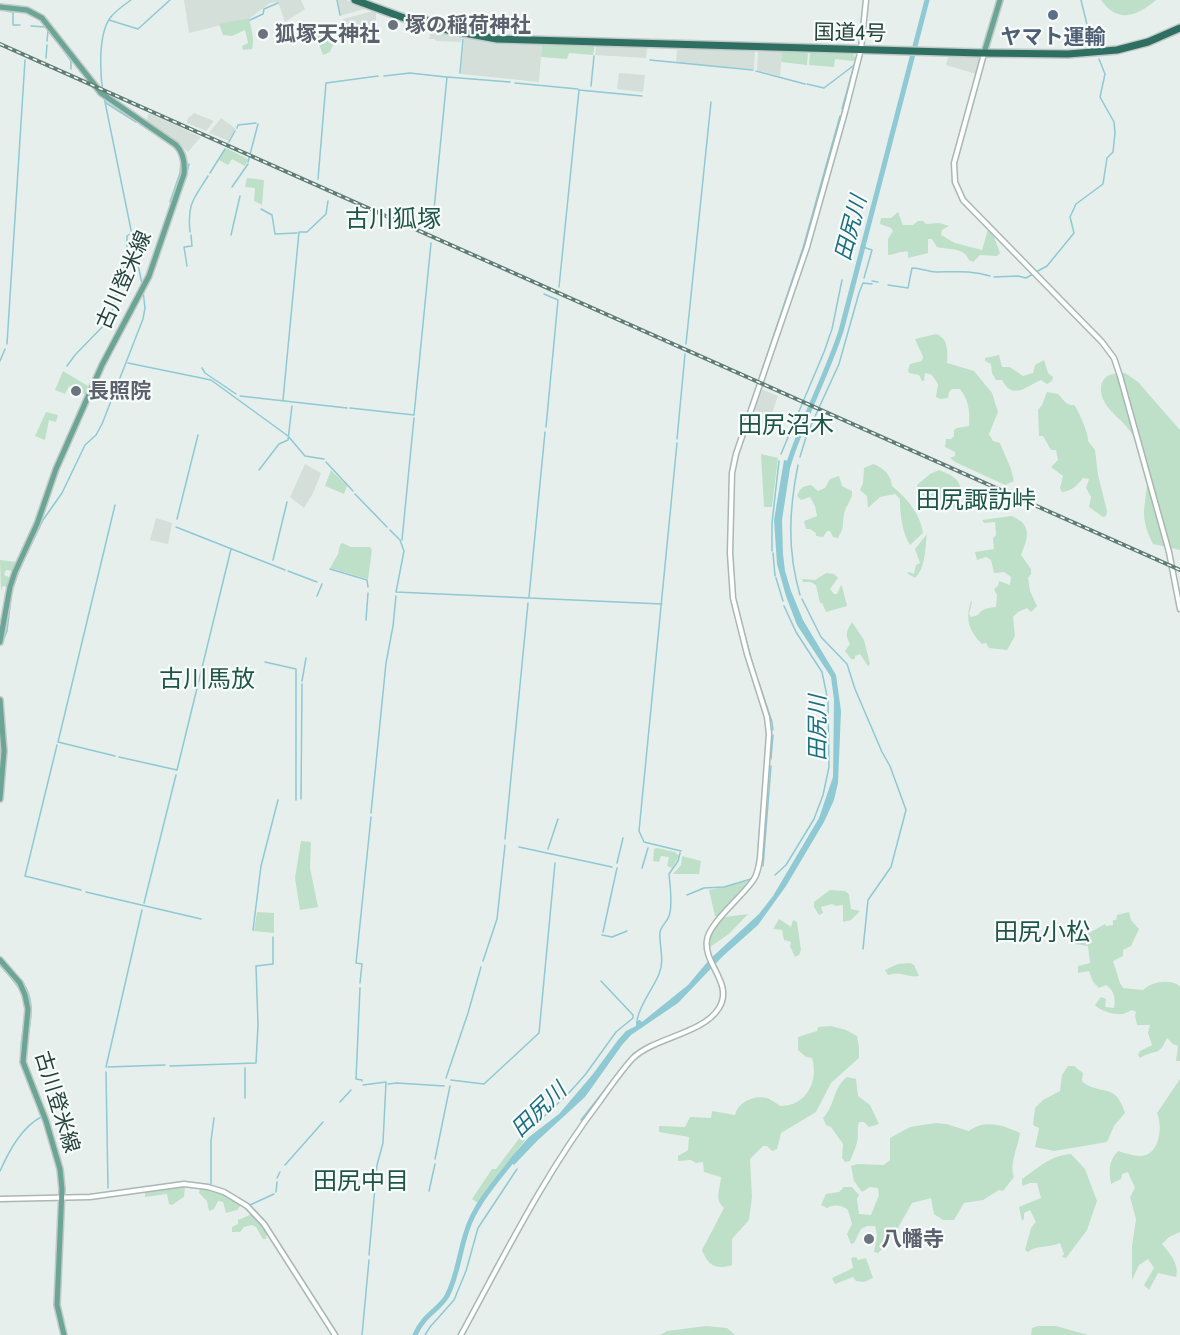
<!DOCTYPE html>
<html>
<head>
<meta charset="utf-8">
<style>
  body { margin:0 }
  canvas { display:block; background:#e6efeb }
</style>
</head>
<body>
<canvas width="1180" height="1335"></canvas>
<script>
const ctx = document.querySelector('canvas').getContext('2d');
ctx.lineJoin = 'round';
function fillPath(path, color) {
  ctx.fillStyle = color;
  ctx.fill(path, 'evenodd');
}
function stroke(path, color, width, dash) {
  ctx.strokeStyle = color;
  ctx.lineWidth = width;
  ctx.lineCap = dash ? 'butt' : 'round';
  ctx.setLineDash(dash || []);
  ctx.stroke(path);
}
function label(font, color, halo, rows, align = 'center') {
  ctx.font = font + ' "Asap Condensed","Noto Sans JP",sans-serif';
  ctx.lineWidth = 4.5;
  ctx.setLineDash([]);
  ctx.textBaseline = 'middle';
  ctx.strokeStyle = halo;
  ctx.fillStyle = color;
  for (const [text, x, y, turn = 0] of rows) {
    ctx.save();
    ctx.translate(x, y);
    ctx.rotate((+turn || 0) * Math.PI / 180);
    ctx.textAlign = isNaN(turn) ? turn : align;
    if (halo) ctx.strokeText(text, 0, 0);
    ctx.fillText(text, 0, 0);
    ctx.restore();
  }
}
fillPath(new Path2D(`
  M184,0H301L305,9L285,22L278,2L270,3L250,18L189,33Z
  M338,0H346L367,8L340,16Z
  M373,11L376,13V21L375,24L366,25V32L345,36L343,19Z
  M431,30L462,37L461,42L436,41L435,39H429Z
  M464,38L514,44L542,43L539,82L461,74Z
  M596,46L647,47L646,58L595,55Z
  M703,49L755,51L754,69L676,63L677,50Z
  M758,52H782L780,76L757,70Z
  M949,54L978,56L980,59L976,74L946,65Z
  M619,73L645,75L643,92L617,89Z
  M149,113L201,137L188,152L176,142L145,124Z
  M194,113L214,121L206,131L187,123L188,118Z
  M221,118L236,129L229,141L209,133Z
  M761,389L778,396L771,416L754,410Z
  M305,464L321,473L313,493L304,508L290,497Z
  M156,518L172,523L168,544L150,540Z`), '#d4dfda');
fillPath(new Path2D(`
  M1101,0H1156C1137,16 1118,24 1101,0Z
  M249,18C251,29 255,38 252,49L243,50L242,46L248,43L245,30L232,36L223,35L219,24Z
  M319,29L323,30L325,37L334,42L330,52L323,55L319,44L315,39L308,41L306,36Z
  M542,43L595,45L593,55L569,53L567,59L541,57Z
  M810,51L852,53L856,59L853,61L835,59L834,67L809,65Z
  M782,52H808L807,65L781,62Z
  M226,148L248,159L245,166L232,159L228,165L219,160Z
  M247,178L264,180L262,205L254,201L255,188L245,187Z
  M898,212L903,225H913L918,221H923L926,224L939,223L949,226L942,230L941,235L955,243L982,250L988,229L993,234L1000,253L997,256L980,255L973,262L969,260C964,247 949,250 937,247L932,239H928V253L908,258V252C903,250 894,255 888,255V239L893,231L891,228L880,224L881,218H891Z
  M936,334C948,338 948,351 947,363L974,371L992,393L998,412L989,434L993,441L1000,443L1011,469L1014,481L1005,485L955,462L950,458L955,456V452L945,447L946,439H951L954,436V430L957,428L969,426C970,412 969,400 960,389H952L949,392L948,398L940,399L936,397L938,384L932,375L925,373L924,381H922L919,375L909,373L908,370L910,364L922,361L923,357L915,339Z
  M999,355L1002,367H1010L1023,376L1033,373L1035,365L1044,360L1048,373L1053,377L1052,381L1047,384L1041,380C1027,386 1013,401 1002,380H996L992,373L991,364L985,361V358Z
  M63,371L88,386L86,395L69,386L65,394L55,390Z
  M1125,373L1138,382L1180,430V550L1153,544C1148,534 1144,524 1144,513C1145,492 1152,474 1143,454C1138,444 1133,434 1126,426C1116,415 1100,404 1101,388C1102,374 1114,373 1125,373Z
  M1047,392L1058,394C1063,399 1066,406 1074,405C1079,411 1089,435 1088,441L1095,450L1098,475L1107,511L1106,516L1103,517L1089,507L1091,497L1086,488L1089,479L1083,478C1077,486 1071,491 1062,492L1060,488L1063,476L1051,467L1058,460L1056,450H1051L1043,436H1039L1038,410L1042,405Z
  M46,412L58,415L56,422L49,420L45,440L35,436Z
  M761,454L778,458L772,507H764Z
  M873,464C883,467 891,475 892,486C906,497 921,515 923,533L910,545C902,532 900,515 900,499L895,494L880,497L868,508L867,496L860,490L863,483L864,468Z
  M331,470L347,486L344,494L325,486Z
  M939,470C962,479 962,484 960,507L957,510L953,507L952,498L948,497L944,501L937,497L929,500L918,495L917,485L930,474Z
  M839,476L842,486L852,491C853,500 845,506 844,514C842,526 845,526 838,538L833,537L830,531H827L823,537L816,536V533L810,529H806L804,521L817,516L815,506L810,497L801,500L797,496C800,488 803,486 811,485L818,491L825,488L830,479Z
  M1011,516C1033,524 1028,538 1021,555L1031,569V574L1028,578L1030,591L1037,606L1031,612L1027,608L1018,612L1013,617L1015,636L1007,650L989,648L986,643L982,644C969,631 965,619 971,601L972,602L969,614L971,617L978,615C983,608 988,608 996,607L997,595L994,589L998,586L999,581L1010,585L1011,577L1004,572L994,573L991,560L986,557L977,560L975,552L994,549L993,538L996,535L995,522L984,523L982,520Z
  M927,534C925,547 926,568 915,578L907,573L909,572L914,574L916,565L920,563L915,549Z
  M342,543L351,547H370L372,550L368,579L330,568L338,554L340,545Z
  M0,560L17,562L13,571L6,570L4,575L11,578L7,587L3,586L1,591Z
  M826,573L834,574L838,578L830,589L834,594H837L841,585L842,586L847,606L826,612L822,603H820L816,585L811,582H803L802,579L815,580Z
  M852,622L864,640L870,664L868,666L860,654L855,656V659H851L845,651L850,644C845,635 846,631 852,622Z
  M301,841L311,842L310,868L318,907L300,910L295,878Z
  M657,848L675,852L679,856L672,868L667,866L669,857L661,856L659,862L653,861L654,849Z
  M682,856L701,861L699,874H673L681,865Z
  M749,881L717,917L715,916L709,890Z
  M830,890L845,891L849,894L851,909L860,911L851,920L843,922V905L836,906L832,904L821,907L823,913L819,915L814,907V902Z
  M257,912L274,913V933L254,931Z
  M1129,912L1131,920L1139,929L1131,946L1123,950V956L1113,961L1120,983L1123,988L1143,990C1153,981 1169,979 1180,986V1061H1176L1178,1046L1173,1044L1167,1038C1158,1058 1156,1048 1140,1058L1138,1055L1140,1051L1152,1045L1148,1033L1150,1025H1137L1135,1016L1136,1012L1132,1010C1129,1011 1126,1013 1123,1014C1114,1015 1100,1011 1095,1005L1101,997L1106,999L1105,1007L1114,1008C1116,999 1114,990 1106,985L1099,988L1093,982L1089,971L1078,973V966L1090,963L1088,946L1075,944L1078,936L1089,933L1105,924L1106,926L1113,925V920H1116L1117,915Z
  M748,914L729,934L710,947C709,933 716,926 725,917Z
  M779,919L791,927L793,920L797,922L801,950L799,955L795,957L790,946L791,942L784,940L782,930L773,929Z
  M910,963L914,965L919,976C907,978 903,971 888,975L885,970L898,964Z
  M831,1026L846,1030L857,1036L859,1047V1058L831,1083L816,1112L781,1133L777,1149L772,1151L767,1146H763L750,1159L752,1197L749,1220L732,1239V1265C716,1270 708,1266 702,1250L724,1208C714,1199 720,1190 721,1177L704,1172L703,1162L696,1163L691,1160L678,1161V1156L688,1150L689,1137L659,1132V1126L685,1127L690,1117L711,1118L712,1111L735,1115C738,1102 754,1095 767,1098C772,1100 776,1103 780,1106C806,1106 819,1082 812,1058L806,1057L798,1050V1037L817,1031L818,1027Z
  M1068,1066H1074L1083,1073L1082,1081C1099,1097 1115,1080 1125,1113L1114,1126L1107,1142L1054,1151L1035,1147L1039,1128L1033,1125L1035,1108L1043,1100L1060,1091L1062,1075Z
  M847,1077L856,1079L858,1096L870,1105L879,1124L869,1127L864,1122H859C857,1128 858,1131 858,1137C857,1145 853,1154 850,1161L845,1162L842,1158L843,1144L831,1127L826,1125L823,1118C835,1106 833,1087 847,1077Z
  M1180,1079V1232L1169,1237L1162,1244C1170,1253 1180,1266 1176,1277L1158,1273L1149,1290L1144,1285L1154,1268L1148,1259L1139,1265L1132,1280V1246L1136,1219L1130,1197L1135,1188L1128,1172L1122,1174L1121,1179L1111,1184C1109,1171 1108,1162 1118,1151C1125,1153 1134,1156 1141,1156C1160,1155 1163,1126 1157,1113Z
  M936,1123L946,1124L969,1131C985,1119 1003,1125 1020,1133C1018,1148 1009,1163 1014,1177L1003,1191L999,1190L983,1200L964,1203L954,1220H943L934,1214L931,1198L912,1203L890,1242L878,1253L874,1252L877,1235L875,1226H867L861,1229L854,1243L851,1244L847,1234L852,1224L848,1210C842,1205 834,1204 827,1208L821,1205L826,1194L839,1192L844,1187H852L859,1195L857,1199L859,1214L871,1215L879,1195L878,1188L870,1187L862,1192L854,1181L851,1166L857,1164L884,1165L890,1160V1138L910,1127Z
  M521,1136L525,1140L479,1204L472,1199L492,1169H496Z
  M1071,1154L1085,1169L1097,1201L1087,1230L1066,1258L1062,1257L1064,1254L1060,1243C1049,1248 1036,1245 1028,1252L1025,1250L1031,1228L1036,1222L1030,1210L1024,1213V1219L1022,1221L1019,1207L1041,1198L1037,1183H1030L1022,1186V1179C1038,1168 1051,1155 1071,1154Z
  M181,1186H185L184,1197L172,1205L169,1204L167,1194L145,1197V1192L149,1190Z
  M200,1189L215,1191L242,1204L237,1210L226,1213L223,1202L218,1201L214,1209L209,1211L207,1201L199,1193Z
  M252,1214L261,1223L267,1233L266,1239H263L256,1227L252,1225L244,1227L240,1232H232V1227L238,1224V1220Z
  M856,1257L858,1260L866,1258L873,1278L864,1282L856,1281L853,1277L835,1284L832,1278L853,1268L851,1258Z
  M706,1326L727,1328L735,1335H660L667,1331Z
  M1038,1326H1056L1088,1335H1031L1032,1328Z`), '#bfe0c8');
fillPath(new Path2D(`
  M784,460L791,462L782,520L783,554L785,571L791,591L803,620L836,675L841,711L838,783L834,800L824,822L786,886L758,925L723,956L678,1003L631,1035L622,1045L585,1097L537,1141L514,1165L509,1160L529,1137L559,1114L593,1074L618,1040L626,1031L636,1026V1021L640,1020L642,1022L688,985L709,960L759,914L773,896L819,818L833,777L834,700L831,677L797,625L786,596L777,564L774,520Z`), '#8ec9d4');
stroke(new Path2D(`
  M337,0L340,15
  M1081,0L1093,49
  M0,10H5
  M7,11L11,12
  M13,12V25H20
  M109,20L138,29L170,0
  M250,20L263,14L264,9L278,3
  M31,26L45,27
  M47,41L48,31L57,42
  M59,44L71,61V69
  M46,58L47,45
  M650,60L753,70
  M756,71L805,84
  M460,73L463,39
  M384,76L410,73L446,77
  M515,83L578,89
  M807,84L824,88L853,66
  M591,86L594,56
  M103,93C100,73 98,35 110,18C115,11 124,5 131,0
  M104,97L142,284
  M106,103L136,122
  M842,109L855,62
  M140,124L159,136
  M237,128L238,125L256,123
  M229,142L235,131
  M248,162L258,124
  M187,172L189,164
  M210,173L225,149
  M318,179L326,83L378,76
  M232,187L248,164
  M170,202L180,173L181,161
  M261,209L272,215L275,234L297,233
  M432,230L447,77L510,82
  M190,232C187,203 194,199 208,176
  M231,235L240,196
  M863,247L872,250L864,278
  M187,266L184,247L192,246L191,235
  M1036,272L1047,266L1074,233L1070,217L1076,204L1103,184L1107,158L1113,152L1115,133L1114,122L1100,97L1105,74L1099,59
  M994,277L1018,276L1026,278L1033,274
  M872,281L878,282
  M888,285L908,288L912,268C921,268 928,272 936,272C954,272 972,270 990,276
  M559,287L579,90L642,96
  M544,294L558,300L546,427
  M7,344L25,60
  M686,344L711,102
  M0,361L5,349
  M128,363L211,380L288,436L305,456L324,459
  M67,366L75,355L110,319L127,253V236L130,234
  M202,368L205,373L236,394
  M760,376L803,248L840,116
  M240,396L347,408
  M283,400L299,232H307L326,214L328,201
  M350,408L414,415L431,243
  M677,439L685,354
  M677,443L639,831L644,842L681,851
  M781,454L824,352L832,329L842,280
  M800,457L807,434L839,364L859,293L863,283L872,284
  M326,462L353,491
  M798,465C789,510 787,550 800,595
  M259,470L279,444L288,440L292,406
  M355,494L387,527
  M177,519L198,435
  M176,527L285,570
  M390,530L399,539
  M400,540L404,551L396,592L662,604
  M402,540L414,418
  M772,551V523L779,461
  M773,553L775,576
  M273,560L287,502
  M330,569L367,580L368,587
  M288,571L317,582
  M776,578L783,601
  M317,596L322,584
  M529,597L545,432
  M802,599L821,637L847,664L855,689L882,752L890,766L906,810L891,867L868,900L863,949
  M739,613L752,662
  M366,620L368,593
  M3,641L7,631L12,590L20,568L43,520L62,493L85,445L96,435L102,424L143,319L145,308L143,291
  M265,662L296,669V800
  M302,681L306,658
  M759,683L772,722L773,730
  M57,745L25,876L81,890
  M0,750V751
  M115,756L58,742L115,505
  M119,757L177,770L231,549
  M771,759L773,735
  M301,799L302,684
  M371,813L386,663L393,626L396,596
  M505,839L528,603
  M519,847L612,867
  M548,849L558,819
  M617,863L623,838
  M763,866L771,766
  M642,868L648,848
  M775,875L786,865L814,819L823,795L829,767L828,701L822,672L796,632L784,606
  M86,892L201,919
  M687,895L704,888L724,887L751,879
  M144,903L176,775
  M253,930L261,866L278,800
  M603,932L617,868
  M602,935L612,937L627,931
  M483,961L497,919L505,845
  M0,965C7,974 16,982 21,992C31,1013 18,1039 21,1059
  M23,983C33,997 32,1013 29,1030
  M360,983L362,964L356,963L371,817
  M360,988L356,1079L362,1080V1081
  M637,1020C640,1004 653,989 659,974C665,960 659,947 660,932C661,926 667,922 669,916C673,906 670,885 669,874L678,861L680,853
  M170,1066L256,1063L258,1025L256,966L273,964V937
  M28,1067L41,1101
  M106,1067L142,910
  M108,1067L165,1065
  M623,1067L634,1053
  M245,1068V1098
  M106,1072L108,1188
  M446,1078L468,1013L481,967
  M451,1080L484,1084L539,1033L555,863
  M388,1084L397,1083L444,1086
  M363,1085L386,1082L383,1143L377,1165L369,1255
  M340,1102L351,1090
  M581,1120L618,1073
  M524,1129L541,1119L567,1095L585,1075L616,1032L633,1018V1015L601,981
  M435,1159L450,1086
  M285,1165L323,1122
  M0,1171C9,1151 22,1126 43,1116
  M277,1178L280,1172
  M211,1184V1141L214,1118
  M429,1191L435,1164
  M276,1192L277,1182
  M250,1205L274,1194
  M528,1208L541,1185
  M488,1279L517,1228
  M362,1335L369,1260
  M425,1335L430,1327L454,1300L466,1271L478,1228L517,1169`), '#8ec9d4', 1.5);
stroke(new Path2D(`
  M788,466C802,420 826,377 841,331L927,0
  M415,1335C424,1314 438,1311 447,1296C458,1275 459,1253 467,1230C475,1204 498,1179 515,1157`), '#8ec9d4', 5);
const minor = new Path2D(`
  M984,54L954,163L955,182L963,200L1102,342L1114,358L1120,376L1169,552L1180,609
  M0,1199L90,1197L184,1184L208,1187L224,1192L247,1206L264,1224L335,1335
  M461,1335C504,1256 545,1173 600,1101C610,1087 621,1071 633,1058C655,1037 703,1034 719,1008C734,983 703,964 707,940C709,923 744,895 754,879C758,873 759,865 760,858L769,734L767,717L747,654L733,598L730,553L732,473L736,454L807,247L845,112L861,49L866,0`);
const major = new Path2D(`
  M0,7L27,10L42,18L101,93L176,145C184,153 185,163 184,174L149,276L102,365L56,469L37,524L15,572L10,587L0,642
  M984,53L1000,0
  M0,700L4,751L0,799
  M0,960L20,983L25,995L28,1009L23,1062L46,1121L60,1169L62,1189L57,1305L64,1335`);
const highway = new Path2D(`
  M355,0L426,26L497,39L980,53L1068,54L1117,50L1148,42L1180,28
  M416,18L440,24`);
stroke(minor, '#a8b8b2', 7);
stroke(major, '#c2cac8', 8);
stroke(highway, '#c2cac8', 10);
stroke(minor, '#fff', 4);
stroke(major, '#6aa596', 5);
stroke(highway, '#2f6f62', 7);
const rail = new Path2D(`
  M0,44L1180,570`);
stroke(rail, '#5f7d75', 4);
stroke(rail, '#f7fbf9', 1.5, [4.5]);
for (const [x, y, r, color] of [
  [1053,15,6,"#5c6f8a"],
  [393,25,6,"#6b7280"],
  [263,34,6,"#6b7280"],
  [76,391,6,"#6b7280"],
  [869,1239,6,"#6b7280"]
]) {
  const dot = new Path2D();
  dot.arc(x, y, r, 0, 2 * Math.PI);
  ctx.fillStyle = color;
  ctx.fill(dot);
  stroke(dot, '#f7fbf9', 2);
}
label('bold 21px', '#5b616d', '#f7fbf9', [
  ["塚の稲荷神社",405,25],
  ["狐塚天神社",275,34],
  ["長照院",88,391],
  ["八幡寺",881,1239]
], 'left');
label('21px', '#24423a', '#f7fbf9', [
  ["国道4号",850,33,1],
  ["古川登米線",124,280,-66],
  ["古川登米線",57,1102,73]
]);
label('bold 21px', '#4e5e75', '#f7fbf9', [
  ["ヤマト運輸",1053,37]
]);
label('italic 22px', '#1c6f80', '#f7fbf9', [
  ["田尻川",851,228,-75],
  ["田尻川",818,728,-90],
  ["田尻川",539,1110,-44]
]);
label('24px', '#1f5548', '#f7fbf9', [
  ["古川狐塚",393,219],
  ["田尻沼木",786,425],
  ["田尻諏訪峠",976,500],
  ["古川馬放",207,679],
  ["田尻小松",1042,932],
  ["田尻中目",361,1181]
]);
</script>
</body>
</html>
